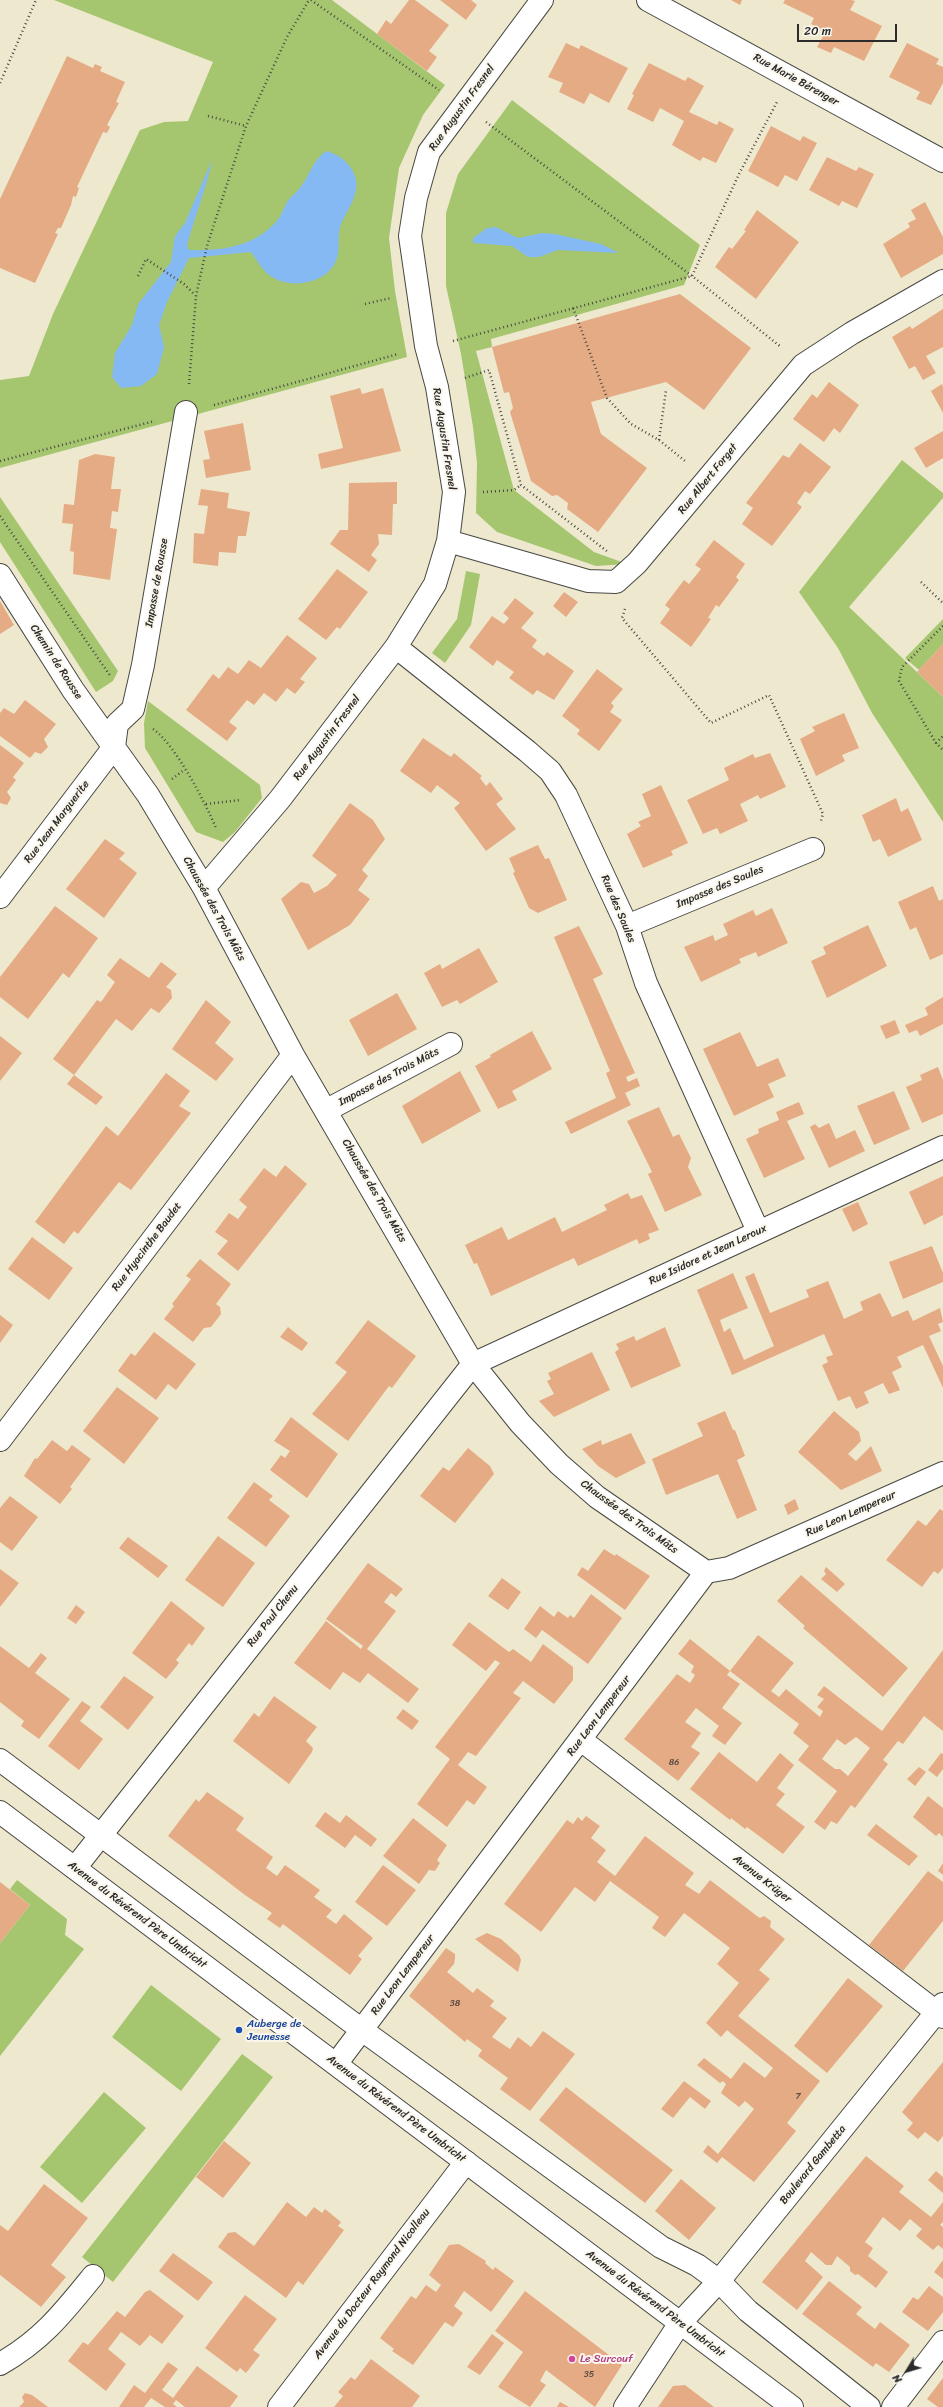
<!DOCTYPE html>
<html>
<head>
<meta charset="utf-8">
<style>
  body { margin:0 }
  #map { position:relative; width:943px; height:2407px; overflow:hidden; background:#eee9ce; font-family:Sriracha,sans-serif }
  canvas { display:block }
  .north { position:absolute; left:887px; top:2351px; width:40px; height:40px; -webkit-text-stroke:3px #fbf7ec; paint-order:stroke; rotate:232deg; font-size:11px; font-weight:700; line-height:16px; text-align:center; color:#2b2b2b }
  .north::after { content:''; display:block; margin:auto; width:14px; height:18px; background:#2b2b2b; clip-path:polygon(50% 0,100% 100%,50% 72%,0 100%) }
  .scale { position:absolute; left:797px; top:24px; width:100px; height:18px; box-sizing:border-box; border:2px solid #2b2b2b; border-top:0; padding-left:5px; font-size:12px; line-height:14px; white-space:nowrap; color:#2b2b2b; -webkit-text-stroke:3px #fbf7ec; paint-order:stroke }
</style>
</head>
<body>
<div id="map">
<canvas width="943" height="2407"></canvas>
<div class="north">N</div>
<div class="scale">20 m</div>
</div>
<script>
const ctx = document.querySelector('canvas').getContext('2d');
ctx.lineJoin = 'round';
function fillPath(path, color) {
  ctx.fillStyle = color;
  ctx.fill(path, 'evenodd');
}
function stroke(path, color, width, dash) {
  ctx.strokeStyle = color;
  ctx.lineWidth = width;
  ctx.lineCap = dash ? 'butt' : 'round';
  ctx.setLineDash(dash || []);
  ctx.stroke(path);
}
function label(font, color, halo, rows, align = 'center') {
  ctx.font = font + ' Sriracha,sans-serif';
  ctx.lineWidth = 4;
  ctx.setLineDash([]);
  ctx.textBaseline = 'middle';
  ctx.strokeStyle = halo;
  ctx.fillStyle = color;
  for (const [text, x, y, turn = 0] of rows) {
    ctx.save();
    ctx.translate(x, y);
    ctx.rotate((+turn || 0) * Math.PI / 180);
    ctx.textAlign = isNaN(turn) ? turn : align;
    if (halo) ctx.strokeText(text, 0, 0);
    ctx.fillText(text, 0, 0);
    ctx.restore();
  }
}
fillPath(new Path2D(`
  M54,0H332L445,85L423,115L399,168L389,238L395,291L407,357L0,468V380L29,376L53,314L140,130L164,122L188,121L213,62Z
  M512,100L700,245L684,285L491,339L492,347L476,351L514,490L594,552L627,564L596,566L497,532L476,513L477,463L473,427L461,354L446,286V213L458,174Z
  M902,460L943,493V498L849,607L943,697V822L872,713L838,648L799,592Z
  M0,497L118,671L113,681L96,692L0,542Z
  M466,571L480,574L471,625L445,663L432,653L457,619Z
  M943,619V644L919,670L905,658Z
  M148,701L260,785L262,798L235,832L223,842L196,832L145,748L144,723Z
  M17,1880L67,1919L65,1935L84,1949L0,2056V1943L30,1905L10,1889Z
  M151,1985L221,2039L181,2091L112,2037Z
  M242,2054L273,2077L113,2282L82,2257Z
  M104,2092L146,2128L82,2203L40,2167Z`), '#a5c66f');
fillPath(new Path2D(`
  M326,151C344,155 362,174 355,194C352,206 344,215 340,227C337,238 341,253 335,263C324,284 291,289 272,277C263,272 257,260 251,252L189,258L167,302L159,325L164,347L157,374L141,386L121,388L112,377L115,353L132,325L138,304L171,262L175,236L185,223L212,160C206,189 195,216 187,245L189,250C221,251 253,247 276,222C282,216 284,206 289,199C293,195 297,192 300,188C310,175 312,161 326,151Z
  M496,227L518,238L542,233L555,234L601,244L619,253L558,250L539,257H528L512,246L473,243V238L487,228Z`), '#85b9f3');
fillPath(new Path2D(`
  M409,0H415L449,25L429,51L437,57L427,71L377,34L386,20L391,24Z
  M440,0H471L477,5L466,20Z
  M731,0H742L740,5Z
  M785,0H851L855,1L850,10L882,26L864,61L834,47L831,53L817,47L826,31L811,24L814,18L783,3Z
  M566,43L579,49L581,45L628,68L609,103L590,93L584,104L559,92L563,83L548,77Z
  M907,43L939,59L936,64L943,67V83L931,105L916,99L920,92L889,77Z
  M67,56L93,68L95,64L102,67L100,71L125,82L116,102L119,103L107,125L110,127L107,133L103,132L77,187L79,188L76,197L73,196L71,205L61,228H58L55,233L58,234L35,283L0,268V199Z
  M649,63L685,81L688,77L704,86L689,112L717,125L719,121L734,129L716,163L703,157L700,161L672,145L684,121L660,108L653,122L627,109L634,95L632,94Z
  M771,126L800,141L803,136L817,143L797,181L785,175L778,187L748,171Z
  M827,157L856,171L859,167L874,174L857,208L842,201L839,206L809,190Z
  M925,202L943,237V254L901,278L883,244L910,227L908,223L916,219L911,210Z
  M757,210L799,242L756,299L715,267L729,247L732,249L746,231L744,230Z
  M680,294L751,348L704,410L666,382L591,402L601,434L647,468L598,532L567,509L568,503L557,495L552,496L531,481L510,412L513,408L509,392L504,393L492,347Z
  M943,309V347L926,356L936,373L923,380L915,366L909,369L892,337L910,326L912,329Z
  M829,382L859,405L840,433L834,428L824,442L793,419L812,394L817,398Z
  M942,384L943,387V413L931,391Z
  M360,388L362,394L383,388L401,451L321,469L318,454L343,448L330,396Z
  M243,423L251,470L206,478L203,460L210,459L204,431Z
  M943,431V458L926,468L914,448Z
  M800,443L831,467L810,494L805,491L797,503L802,507L772,546L742,524L753,508L746,503L783,455L789,458Z
  M95,454L115,457L111,489H121L118,512L112,511L110,528L117,529L110,580L73,574L74,552L70,551L73,524L62,523L64,504L74,505L79,460Z
  M397,482V504H393L392,535L378,534L379,544L371,555L377,560L369,572L330,544L340,530H348L349,483Z
  M201,489L229,493L227,508L250,512L246,536H238L236,553L219,552L218,566L193,563L194,533L204,534L208,506L198,505Z
  M714,540L745,564L736,577L739,580L719,607L716,605L708,618L711,619L691,647L660,623L670,609L665,605L684,580L689,584L701,569L695,565Z
  M337,569L368,592L340,629L337,627L326,640L298,619Z
  M564,592L578,602L566,617L553,606Z
  M515,598L534,613L521,628L537,640L532,647L544,656L547,652L574,671L554,700L537,690L533,695L509,678L514,672L497,660L493,666L469,647L492,616L504,624L509,618L503,613Z
  M0,601L14,625L0,634Z
  M287,635L317,658L300,679L305,682L295,694L287,688L276,702L264,693L254,705L247,700L229,722L237,728L227,741L186,710L213,674L219,679L228,667L238,674L249,660L261,668Z
  M943,644V697L917,672Z
  M597,669L623,689L611,703L614,706L610,712L622,720L599,751L577,734L580,730L562,716Z
  M25,700L56,724L44,739L48,747L41,754L35,752L30,758L0,736V713L4,708L14,714Z
  M844,713L859,748L842,755L845,761L816,776L800,739L815,731L812,727Z
  M423,738L451,757L454,753L482,776L480,778L486,786L490,782L503,799L496,804L516,829L486,851L454,808L460,803L437,785L431,793L400,771Z
  M0,745L24,763L13,777L16,780L7,792L11,798L7,805L0,803Z
  M770,753L786,787L760,799L758,795L740,804L748,821L720,834L717,828L703,834L687,800L729,780L724,768L753,754L755,758Z
  M661,785L688,843L671,851L673,855L643,868L627,834L641,826L638,822L651,816L642,794Z
  M896,798L901,812L908,808L922,840L888,857L880,839L873,842L862,815Z
  M350,803L373,820L385,839L362,870L368,876L358,890L370,899L350,925L308,950L281,899L301,882L309,884L314,893L327,886L337,875L312,856Z
  M105,839L125,853L119,859L137,873L104,918L66,889Z
  M538,845L545,859L549,858L567,900L538,913L529,908L513,873L515,872L509,858Z
  M933,886L939,901L943,899V954L930,960L916,927L910,930L898,902Z
  M55,906L98,938L69,978L63,973L28,1019L0,997V977Z
  M772,908L788,943L758,957L756,952L739,959L741,963L701,982L684,947L713,935L715,941L728,935L723,924L753,910L756,916Z
  M868,925L887,966L827,998L811,961L826,954L823,947Z
  M579,926L603,974L593,979L635,1073L626,1077L628,1082L637,1078L640,1086L625,1093L631,1105L571,1134L565,1122L616,1098L606,1073L610,1071L554,937Z
  M479,948L498,982L460,1004L457,1000L442,1007L424,973L440,964L442,969Z
  M120,958L149,978L161,962L177,974L166,987L171,990L172,998L159,1013L151,1008L132,1031L116,1019L74,1075L53,1059L97,1000L101,1002L115,982L107,975Z
  M397,993L417,1029L368,1056L349,1020Z
  M943,997V1024L920,1036L917,1030L909,1033L905,1025L928,1015L925,1008Z
  M206,1000L231,1022L215,1043L234,1059L216,1081L172,1049Z
  M895,1020L900,1033L886,1039L880,1026Z
  M532,1031L552,1069L512,1091L517,1100L498,1109L475,1066L491,1057L490,1055Z
  M740,1032L757,1067L778,1058L786,1076L768,1084L774,1097L734,1116L703,1049Z
  M0,1036L22,1053L0,1081Z
  M938,1067L943,1080V1114L922,1123L906,1087L922,1080L920,1075Z
  M460,1071L481,1111L422,1144L402,1106Z
  M166,1073L190,1091L179,1106L191,1113L131,1190L119,1182L78,1234L74,1231L64,1244L35,1222L106,1126L118,1136Z
  M74,1075L103,1097L96,1105L67,1084Z
  M894,1091L910,1129L874,1145L857,1106Z
  M799,1102L804,1114L787,1121L805,1159L764,1178L746,1139L759,1133L758,1129L779,1120L776,1112Z
  M659,1107L673,1137L679,1134L691,1158L688,1167L702,1195L665,1212L648,1174L652,1172L627,1121Z
  M829,1123L836,1139L855,1130L865,1151L829,1168L810,1127L815,1124L819,1128Z
  M285,1165L307,1184L238,1271L217,1254L228,1241L215,1232L229,1213L238,1219L247,1207L239,1200L264,1168L276,1177Z
  M943,1176V1215L924,1225L909,1192Z
  M628,1193L631,1199L642,1195L659,1230L648,1234L650,1239L639,1244L637,1239L578,1266L574,1258L491,1296L477,1263L474,1264L465,1245L502,1227L508,1240L555,1217L562,1232L607,1210L604,1205Z
  M858,1202L868,1224L853,1232L842,1209Z
  M32,1237L73,1268L49,1300L8,1269Z
  M932,1246L943,1273V1282L903,1299L889,1262Z
  M200,1259L231,1284L216,1304L220,1307L221,1314L211,1327L204,1328L193,1342L164,1319L174,1306L172,1304L191,1279L186,1276Z
  M733,1273L748,1308L720,1320L724,1332L730,1328L744,1360L774,1346L745,1277L754,1273L770,1313L809,1297L806,1290L828,1281L844,1319L863,1310L860,1302L880,1293L892,1317L908,1310L913,1321L940,1308L943,1322L938,1324L941,1331L929,1336L943,1366V1388L923,1345L897,1357L902,1367L892,1372L900,1390L889,1394L883,1383L864,1392L869,1403L856,1409L850,1396L838,1401L822,1365L828,1362L826,1357L833,1355L824,1334L732,1375L697,1290Z
  M0,1315L13,1325L0,1343Z
  M368,1320L416,1356L392,1388L389,1386L348,1441L312,1414L347,1372L335,1363Z
  M288,1327L308,1343L302,1351L280,1337Z
  M665,1327L681,1366L631,1388L615,1352L619,1349L616,1344L634,1336L636,1341Z
  M154,1332L196,1364L176,1390L168,1384L156,1400L118,1371L131,1353L135,1356Z
  M592,1352L610,1390L554,1417L539,1401L554,1394L547,1381L551,1379L548,1373Z
  M117,1387L159,1418L124,1464L83,1431Z
  M725,1411L733,1430H735L745,1456L737,1460L757,1510L737,1519L718,1474L666,1495L652,1459L703,1436L697,1423Z
  M834,1411L859,1432L861,1441L848,1454L856,1461L871,1446L882,1471L841,1490L798,1452Z
  M291,1417L338,1454L307,1498L270,1470L281,1455L285,1458L290,1451L274,1441Z
  M631,1433L646,1463L616,1478L598,1466L582,1449L601,1440L602,1445Z
  M52,1440L67,1451L72,1445L91,1459L70,1487L72,1489L60,1504L24,1476L35,1458L37,1459Z
  M468,1448L490,1466L494,1474L455,1523L420,1496L443,1467L449,1471Z
  M254,1482L273,1496L269,1500L290,1516L266,1547L227,1518Z
  M10,1496L38,1517L12,1551L0,1542V1508Z
  M795,1499L799,1509L788,1515L784,1505Z
  M940,1509L943,1511V1568L938,1574L934,1571L922,1587L886,1560L918,1520L926,1526Z
  M218,1536L255,1563L223,1607L185,1580Z
  M128,1537L168,1566L158,1578L119,1548Z
  M604,1549L615,1556L616,1554L650,1576L625,1610L577,1575L582,1567L588,1571Z
  M368,1563L403,1589L396,1597L391,1593L384,1602L396,1611L367,1649L419,1689L408,1703L368,1673L360,1683L343,1672L330,1690L294,1663L326,1621L361,1649L363,1646L326,1619Z
  M826,1567L845,1584L837,1592L821,1579L826,1574L824,1571Z
  M0,1569L19,1583L0,1607Z
  M801,1575L908,1668L883,1697L803,1628L805,1626L777,1601Z
  M502,1578L521,1592L508,1610L488,1596Z
  M591,1594L622,1618L588,1664L542,1630L536,1638L524,1629L540,1606L554,1617L558,1611L568,1618L570,1615L574,1618Z
  M171,1601L205,1628L192,1646L189,1643L183,1651L176,1660L179,1663L166,1679L132,1653Z
  M76,1605L85,1612L76,1624L67,1618Z
  M469,1622L509,1652L513,1649L531,1662L543,1644L573,1667V1680L554,1704L523,1681L513,1693L521,1698L476,1756L468,1752L458,1765L487,1787L474,1805L467,1800L447,1827L417,1804L450,1759L435,1747L500,1663L495,1660L486,1671L452,1645Z
  M758,1635L794,1663L771,1691L779,1697L786,1689L820,1717L823,1711L817,1707L824,1699L817,1695L824,1686L882,1731L943,1650V1731L924,1716L903,1744L898,1741L883,1760L888,1764L855,1808L851,1805L837,1824L831,1821L825,1830L814,1822L837,1791L798,1760L809,1746L793,1733L799,1724L730,1671ZM856,1737L870,1748L848,1776L840,1769H835L822,1759L837,1739L845,1745Z
  M690,1639L730,1671L727,1675L740,1684L722,1708L742,1723L725,1745L712,1736L719,1726L696,1708L685,1722L701,1733L691,1747L700,1753L678,1781L624,1739L677,1674L690,1683L695,1675L691,1672L694,1666L678,1654Z
  M0,1646L29,1668L41,1653L47,1658L35,1673L70,1699L39,1739L21,1726L24,1721L0,1702Z
  M124,1676L154,1697L128,1730L100,1707Z
  M274,1696L317,1727L306,1741L313,1748L312,1752L289,1784L233,1741L254,1713L259,1717Z
  M82,1701L91,1707L80,1721L103,1739L79,1770L48,1746Z
  M403,1709L419,1721L412,1730L396,1718Z
  M719,1752L757,1782L780,1753L794,1765L777,1788L785,1794L776,1805L805,1827L783,1854L747,1827L745,1829L731,1818L730,1820L690,1789Z
  M941,1753L943,1754V1769L937,1777L928,1770Z
  M919,1767L926,1772L915,1786L907,1779Z
  M207,1792L244,1818L236,1830L273,1857L266,1868L277,1876L285,1865L320,1890L314,1897L332,1910L326,1917L336,1924L344,1914L373,1938L358,1956L362,1959L350,1975L283,1924L280,1928L267,1919L272,1913L245,1895L168,1836L196,1799L199,1802Z
  M928,1796L943,1808V1837L939,1833L936,1836L913,1817Z
  M325,1812L340,1823L346,1815L377,1839L371,1847L355,1835L345,1848L315,1826Z
  M586,1816L600,1826L591,1838L606,1850L597,1862L615,1876L645,1836L694,1873L685,1885L699,1894L710,1880L757,1916L760,1918L764,1916L771,1921L770,1927L785,1939L759,1970L770,1979L738,2016L820,2081L787,2123L796,2131L754,2182L722,2157L717,2163L703,2152L708,2145L718,2154L754,2109L745,2101L739,2107L721,2093L726,2084L723,2081L720,2083L697,2065L704,2058L731,2079L744,2062L765,2078L773,2068L727,2030L721,2037L706,2023L739,1983L717,1964L730,1948L684,1913L665,1937L652,1928L659,1917L610,1881L595,1902L575,1887L541,1932L504,1904L567,1820L573,1824L578,1817L582,1821Z
  M413,1818L447,1845L437,1860L440,1863L435,1871L429,1870L419,1884L383,1856Z
  M876,1824L918,1856L909,1866L867,1835Z
  M943,1863V1875L938,1871Z
  M383,1865L416,1890L387,1926L355,1902Z
  M928,1871L943,1882V1921L903,1971L869,1945Z
  M0,1882L30,1905L0,1943Z
  M487,1933L501,1939L519,1955L521,1960L518,1972L475,1939Z
  M446,1948L455,1954V1958L454,1964L447,1972L473,1993L477,1988L494,2001L490,2006L507,2018L492,2037L510,2049L518,2037L531,2047L543,2031L575,2054L530,2111L500,2089L508,2078L478,2056L482,2050L467,2039L465,2042L409,1996Z
  M848,1978L883,2006L827,2073L794,2046Z
  M943,2062V2136L938,2142L925,2132L918,2139L907,2130L913,2123L902,2112Z
  M684,2081L711,2101L705,2109L690,2097L673,2118L661,2109Z
  M566,2087L673,2170L645,2203L539,2120Z
  M224,2141L251,2163L223,2198L196,2177Z
  M866,2156L904,2186L899,2192L931,2217L943,2202V2222L940,2225L943,2227V2249L938,2245L933,2250L916,2236L922,2229L910,2219L900,2231L883,2217L865,2242L873,2248L868,2256L888,2272L876,2288L858,2274L855,2275L850,2271V2267L837,2256L832,2265H826L811,2252L805,2261L823,2277L797,2310L762,2282Z
  M936,2171L943,2177V2193L928,2180Z
  M681,2179L716,2208L689,2240L655,2211Z
  M44,2184L88,2218L51,2265L66,2277L41,2307L0,2275V2225L8,2231Z
  M287,2202L306,2217L314,2207L322,2213L325,2209L341,2222L338,2226L344,2230L303,2285L298,2281L286,2298L218,2247L228,2233L235,2232L254,2246Z
  M459,2244L486,2261L485,2263L493,2270L495,2267L514,2281L491,2312L464,2291L454,2306L463,2313L453,2327L445,2322L413,2365L392,2351L394,2349L380,2338L411,2296L416,2299L426,2285L436,2292L441,2285L429,2275L449,2245Z
  M173,2253L213,2282L198,2301L159,2271Z
  M943,2260V2279L934,2272Z
  M829,2281L862,2307L856,2314L875,2329L880,2322L910,2345L889,2372L876,2363L873,2367L802,2314Z
  M929,2286L943,2297V2312L928,2331L902,2312L913,2297L918,2300Z
  M150,2290L184,2316L162,2344L150,2335L140,2346L121,2332L108,2349L126,2364L106,2391L68,2361L83,2342L88,2345L117,2311L125,2317L145,2292Z
  M525,2291L622,2365L595,2407L546,2370L540,2381L546,2385L530,2407L498,2387L523,2352L495,2331Z
  M245,2295L277,2319L253,2350L260,2355L246,2373L240,2368L237,2372L205,2348Z
  M492,2334L504,2343L480,2375L467,2367Z
  M371,2359L420,2396L412,2407H334L343,2396L338,2392L351,2377L355,2380Z
  M168,2362L178,2369L162,2390L173,2398L197,2366L238,2396L230,2407H185L176,2400L173,2404L177,2407H165L151,2398L144,2407H119L134,2385L145,2393Z
  M943,2378V2407H938L927,2399Z
  M685,2385L714,2407H658L673,2386Z
  M25,2393L32,2395L48,2407H19L24,2402L22,2397Z
  M560,2402L569,2407H557Z`), '#e5ab85');
const minor = new Path2D(`
  M648,0L943,161
  M448,541L588,581L616,582L637,563L803,365L852,333L943,281
  M0,575L73,690L148,795L204,888L293,1055L473,1364L520,1423L559,1464L597,1497L706,1572
  M396,647L527,751L550,771L566,795L627,926L646,983L758,1231
  M204,888L280,799L396,647L435,584L448,541L454,492L437,387L426,346L410,236L416,198L429,152L542,0
  M0,897L114,747L117,724L133,709L143,665L186,412
  M627,926L813,849
  M327,1110L451,1044
  M0,1440L293,1055
  M581,1740L943,2017
  M0,1760L362,2030L661,2247L697,2265L719,2281L748,2311L869,2407
  M75,1868L473,1364L943,1147
  M336,2064L706,1572L729,1568L943,1473
  M0,2364C42,2340 63,2313 93,2276
  M279,2407L466,2162
  M625,2407L680,2323
  M893,2407L943,2342`);
const major = new Path2D(`
  M0,1812L792,2407
  M680,2323L719,2281L943,2004`);
stroke(minor, '#484843', 24);
stroke(major, '#484843', 24);
stroke(new Path2D(`
  M311,0L439,90
  M0,83L36,0
  M208,116L246,126
  M486,122L692,276L781,347
  M138,276L146,259L184,284L195,295
  M365,304L391,298
  M573,308L607,398L631,424L659,440L685,461
  M453,341L692,276L739,174L777,102
  M465,378L489,370L521,485L608,552
  M189,384L196,296L207,246L246,126L287,37L309,0
  M214,405L398,354
  M659,440L666,390
  M0,461L155,421
  M483,492L514,490L521,485
  M0,516L111,677
  M921,582L943,603
  M625,609L622,618L711,723L769,695L823,814L821,821
  M943,626L902,667L899,681L936,743L943,750
  M153,729C175,744 205,802 216,828
  M936,743L943,736
  M172,779L184,770
  M206,804L241,800`), '#484843', 2.5, [1, 3]);
stroke(minor, '#fff', 22);
stroke(major, '#fff', 22);
for (const [x, y, r, color] of [
  [239,2030,4,"#1a4fb4"],
  [572,2359,4,"#d1479c"]
]) {
  const dot = new Path2D();
  dot.arc(x, y, r, 0, 2 * Math.PI);
  ctx.fillStyle = color;
  ctx.fill(dot);
  stroke(dot, '#fbf7ec', 1.5);
}
label('9px', '#5a4b42', null, [
  ["86",674,1763],
  ["38",455,2004],
  ["7",798,2097],
  ["35",589,2375]
]);
label('11px', '#2b2b2b', '#fbf7ec', [
  ["Rue Marie Bérenger",796,80,29],
  ["Rue Augustin Fresnel",462,108,-54],
  ["Rue Augustin Fresnel",444,439,81],
  ["Rue Albert Forget",708,479,-51],
  ["Impasse de Rousse",157,583,-80],
  ["Chemin de Rousse",56,662,57],
  ["Rue Augustin Fresnel",327,738,-53],
  ["Rue Jean Marguerite",57,822,-53],
  ["Impasse des Saules",720,887,-23],
  ["Chaussée des Trois Mâts",214,909,61],
  ["Rue des Saules",618,909,67],
  ["Impasse des Trois Mâts",389,1077,-28],
  ["Chaussée des Trois Mâts",374,1191,60],
  ["Rue Hyacinthe Baudet",147,1247,-53],
  ["Rue Isidore et Jean Leroux",708,1255,-25],
  ["Rue Leon Lempereur",851,1514,-24],
  ["Chaussée des Trois Mâts",629,1517,36],
  ["Rue Paul Chenu",273,1616,-52],
  ["Rue Leon Lempereur",599,1716,-53],
  ["Avenue Krüger",762,1879,38],
  ["Avenue du Révérend Père Umbricht",137,1915,37],
  ["Rue Leon Lempereur",403,1975,-53],
  ["Avenue du Révérend Père Umbricht",396,2109,37],
  ["Boulevard Gambetta",813,2165,-51],
  ["Avenue du Docteur Raymond Nicolleau",372,2284,-53],
  ["Avenue du Révérend Père Umbricht",655,2304,37]
]);
label('11px', '#164399', '#fbf7ec', [
  ["Auberge de",247,2024],
  ["Jeunesse",247,2037]
], 'left');
label('11px', '#b23c85', '#fbf7ec', [
  ["Le Surcouf",580,2359]
], 'left');
</script>
</body>
</html>
